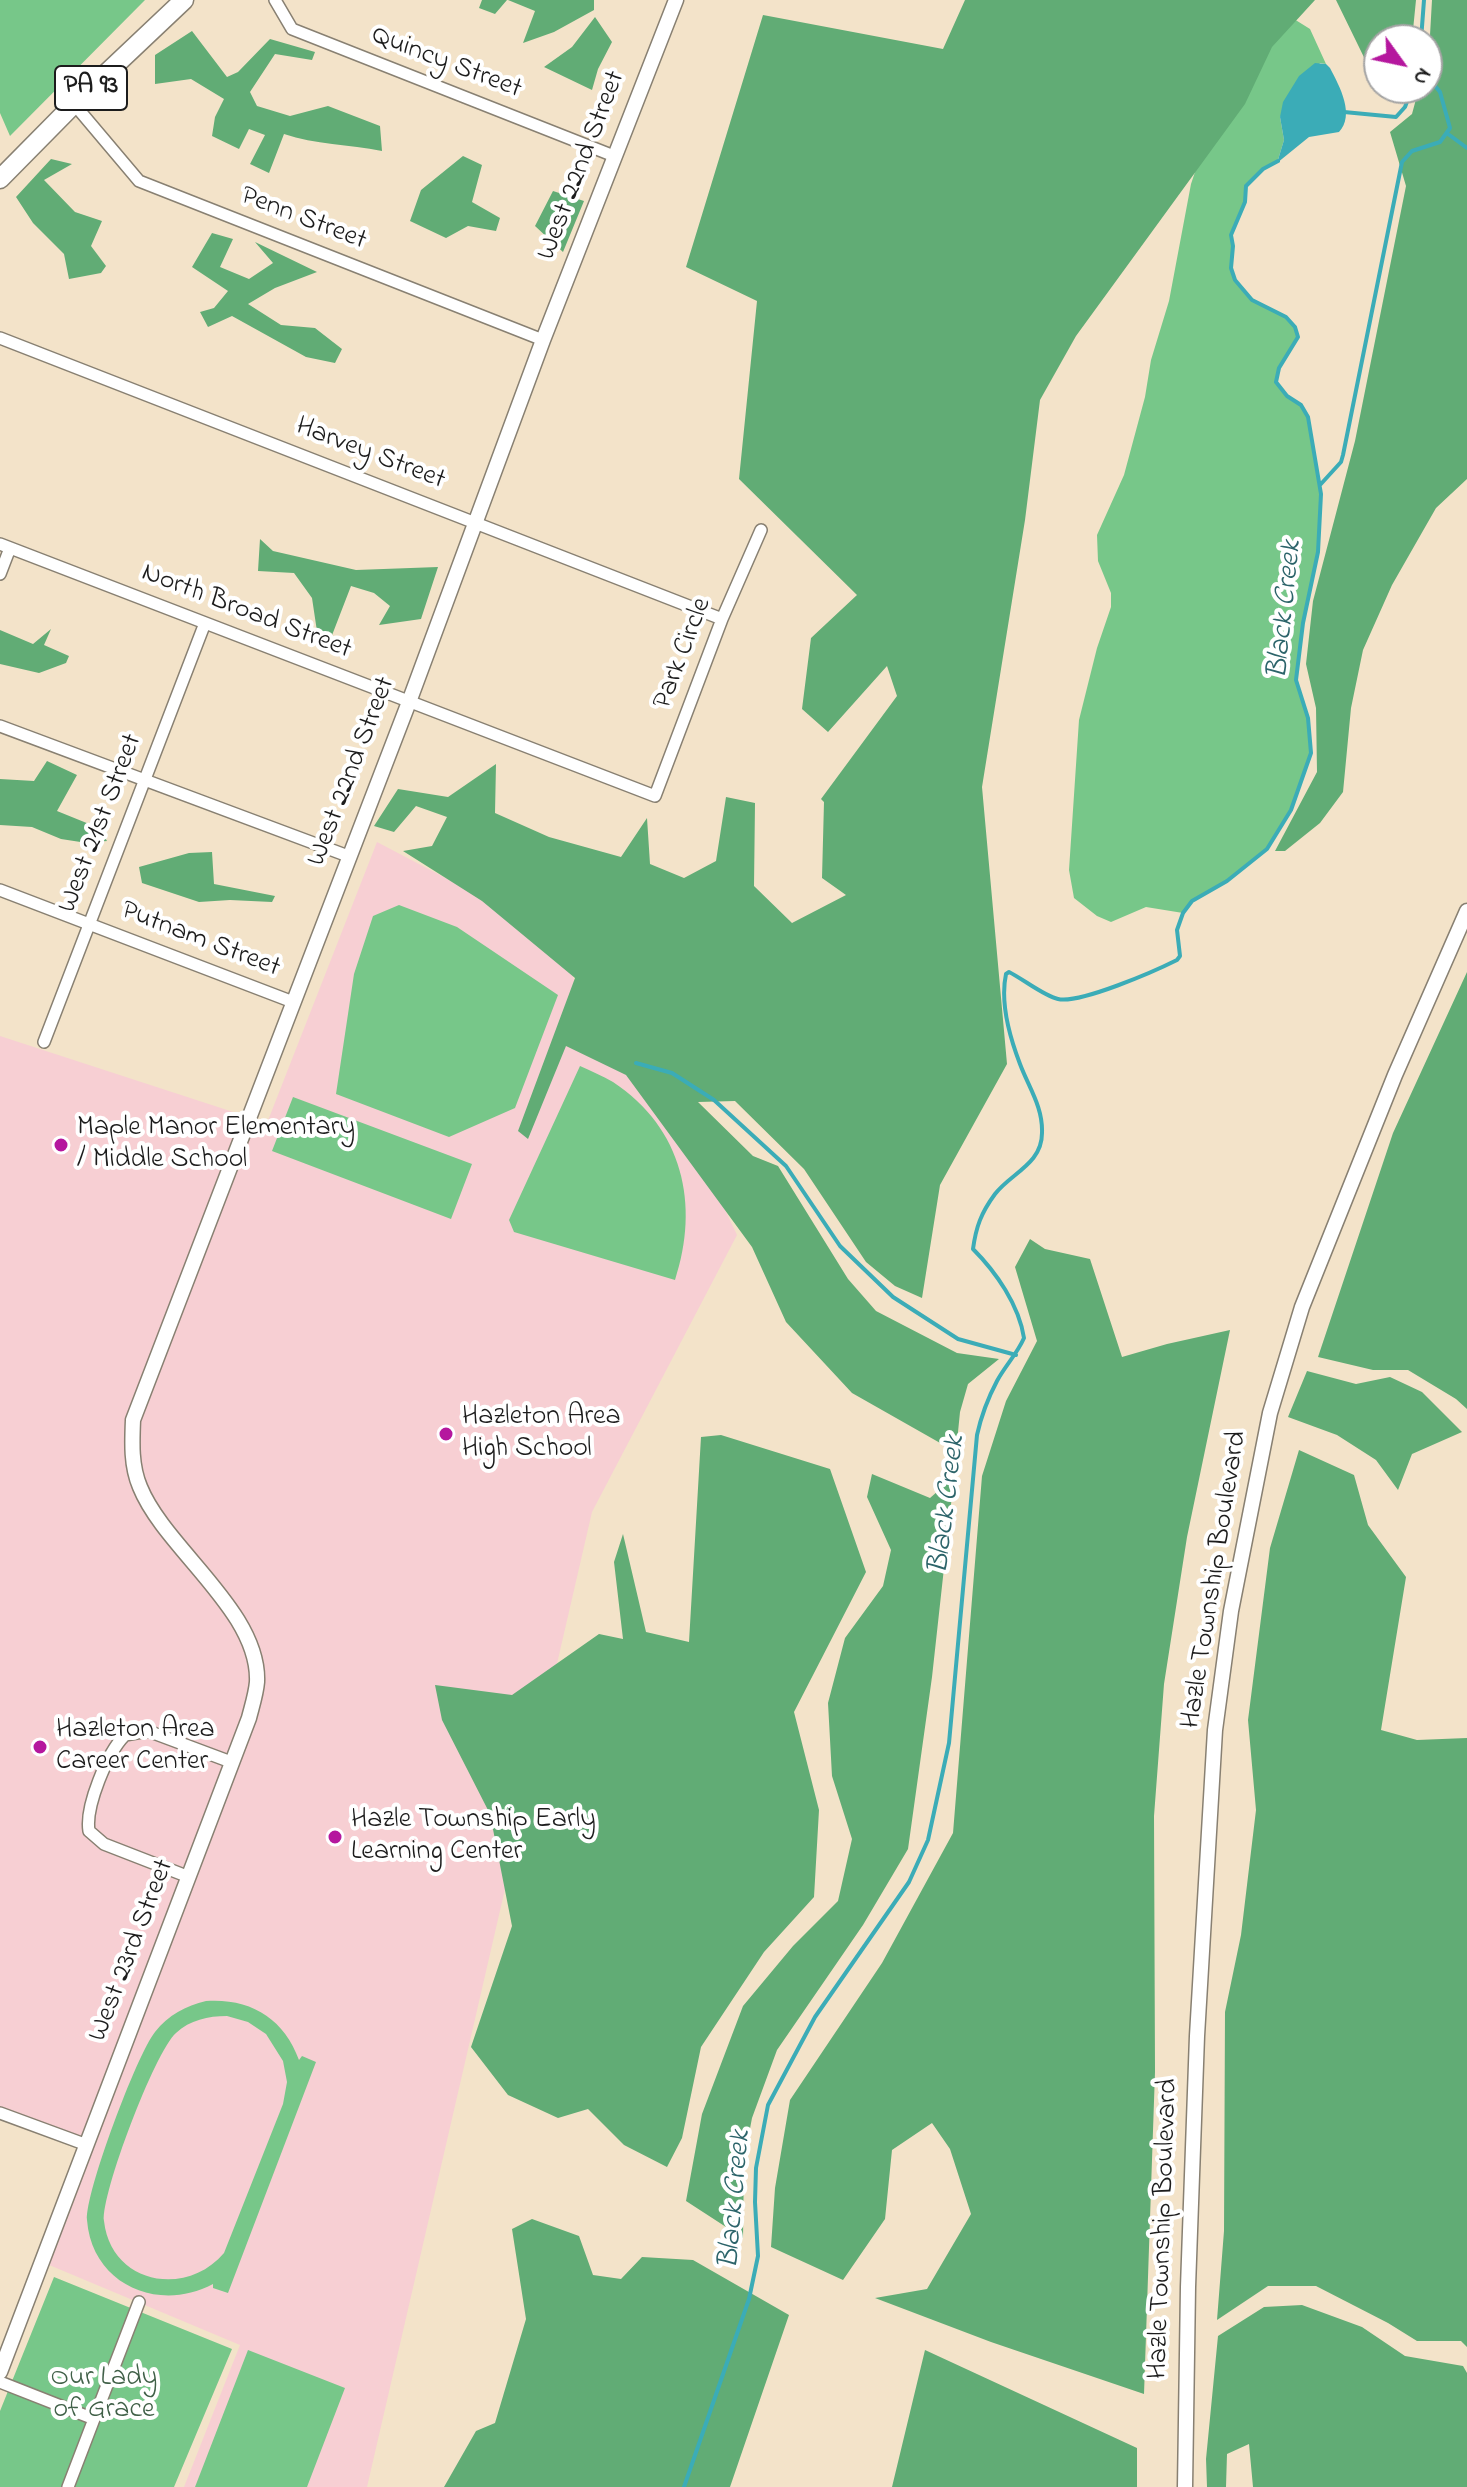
<!DOCTYPE html>
<html>
<head>
<meta charset="utf-8">
<style>
  body { margin:0 }
  #map { position:relative; width:1467px; height:2487px; overflow:hidden; background:#f3e3c9; font-family:"Indie Flower",sans-serif }
  canvas { display:block }
  .north { position:absolute; left:1363px; top:24px; width:80px; height:80px; box-sizing:border-box; background:#fff; border:2px solid #a4a4a4; border-radius:50%; rotate:123deg; font-size:22px; font-weight:700; line-height:32px; text-align:center; color:#1c1c1c }
  .north::after { content:''; display:block; margin:auto; width:28px; height:36px; background:#b5179e; clip-path:polygon(50% 0,100% 100%,50% 72%,0 100%) }
</style>
</head>
<body>
<div id="map">
<canvas width="1467" height="2487"></canvas>
<div class="north">N</div>
</div>
<script>
const ctx = document.querySelector('canvas').getContext('2d');
ctx.lineJoin = 'round';
function fillPath(path, color) {
  ctx.fillStyle = color;
  ctx.fill(path, 'evenodd');
}
function stroke(path, color, width, dash) {
  ctx.strokeStyle = color;
  ctx.lineWidth = width;
  ctx.lineCap = dash ? 'butt' : 'round';
  ctx.setLineDash(dash || []);
  ctx.stroke(path);
}
function label(font, color, halo, rows, align = 'center') {
  ctx.font = font + ' "Indie Flower",sans-serif';
  ctx.lineWidth = 8;
  ctx.setLineDash([]);
  ctx.textBaseline = 'middle';
  ctx.strokeStyle = halo;
  ctx.fillStyle = color;
  for (const [text, x, y, turn = 0] of rows) {
    ctx.save();
    ctx.translate(x, y);
    ctx.rotate((+turn || 0) * Math.PI / 180);
    ctx.textAlign = isNaN(turn) ? turn : align;
    if (halo) ctx.strokeText(text, 0, 0);
    ctx.fillText(text, 0, 0);
    ctx.restore();
  }
}
fillPath(new Path2D(`
  M377,842L558,937L588,1017L675,1104L737,1235L592,1512L367,2487H184L240,2345L42,2262L86,2145L0,2112V1036L267,1123Z`), '#f7cfd3');
fillPath(new Path2D(`
  M0,0H145L10,136L0,113Z
  M1294,19L1310,29L1326,64L1320,63L1280,117L1284,140L1277,163L1263,169L1246,186L1245,202L1231,235L1233,246L1231,268L1235,280L1252,300L1286,317L1295,327L1298,337L1279,368L1276,382L1287,396L1301,405L1308,417L1321,494L1318,552L1303,623L1296,680L1308,718L1311,753L1291,810L1267,849L1227,881L1192,901L1183,913L1146,907L1111,922L1097,916L1074,898L1069,870L1079,720L1097,648L1111,607V593L1098,561L1097,535L1124,475L1145,397L1151,360L1169,301L1191,184L1201,154L1223,105Z
  M399,905L457,927L558,995L515,1108L449,1137L336,1094L354,974L373,916Z
  M580,1066C591,1071 603,1076 613,1082C683,1128 700,1205 675,1280L514,1232L509,1220Z
  M293,1097L472,1164L451,1219L272,1151Z
  M206,2001C250,1998 284,2018 299,2060L302,2056L316,2062L228,2293L213,2288V2284C159,2313 92,2285 87,2220C85,2193 137,2054 155,2032C168,2015 186,2006 206,2001ZM227,2016L248,2022L266,2034L283,2061L287,2082L283,2104L224,2253C186,2298 111,2284 104,2221C101,2194 155,2051 176,2033C190,2020 208,2016 227,2016Z
  M54,2277L232,2349L174,2487H0V2411Z
  M248,2350L345,2388L307,2487H195Z`), '#77c789');
fillPath(new Path2D(`
  M482,0H507L495,14L479,8Z
  M508,0H594V10L554,32L523,43L535,11Z
  M965,0H1315L1272,47L1245,104L1076,336L1040,400L1025,520L982,787L1007,1064L940,1185L922,1298L895,1286L866,1262L804,1169L735,1101L698,1102L753,1156L778,1166L848,1279L876,1311L957,1353L999,1359L968,1384L960,1412L956,1452L852,1393L786,1322L752,1247L626,1075L566,1046L528,1139L518,1131L575,978L482,901L403,851L432,846L447,817L416,806L394,832L374,826L398,789L448,797L496,764L495,813L549,837L621,857L647,818L650,864L684,878L716,861L726,797L755,803L754,886L792,923L846,895L822,878L824,802L821,799L897,696L887,666L828,732L802,709L811,638L857,595L739,479L757,301L686,267L763,15L943,49Z
  M1336,0H1416L1412,40H1379V88Z
  M1432,0H1467V479L1436,508L1392,585L1363,650L1351,708L1343,792L1320,823L1285,851H1275L1317,772L1316,708L1306,664L1313,601L1355,441L1406,186L1390,132L1412,114L1419,88H1427Z
  M595,17L612,42L598,69L592,90L544,67L572,47Z
  M192,31L227,77L238,72L270,39L315,52L312,60L275,54L250,92L257,106L290,116L328,106L380,126L382,151C349,144 315,145 284,134L269,173L250,164L265,135L249,129L239,149L212,136L215,117L224,99L191,79L155,84V55Z
  M463,156L482,165L472,202L500,218L496,231L468,226L446,238L410,221L421,190Z
  M51,159L72,164L44,180L75,212L102,221L91,246L106,266L101,273L69,279L64,254L33,223L16,197Z
  M553,191L584,201L563,252L535,226Z
  M212,233L233,239L220,267L249,279L273,263L255,242L317,272L275,288L248,304L281,325L315,328L342,349L335,363L306,357L232,316L208,327L200,312L214,308L228,291L192,267Z
  M260,539L273,551L356,570L438,567L421,619L379,625L390,606L374,593L351,586L329,643L318,638L312,598L294,573L258,571Z
  M51,629L44,645L69,656L66,663L39,673L0,664V630L33,644Z
  M47,761L77,775L57,811L99,828L107,841L87,843L61,839L32,827L0,825V779L34,781Z
  M212,852L214,884L275,896L272,902L230,900L199,902L142,883L139,867L189,853Z
  M1467,972V1409L1456,1399L1408,1370H1373L1318,1357L1393,1133Z
  M1030,1239L1045,1249L1090,1259L1122,1357L1167,1344L1230,1330L1187,1537L1164,1684L1154,1816L1155,2072L1144,2394L991,2342L875,2298L927,2289L971,2214L950,2149L932,2123L892,2150L885,2219L843,2280L771,2247L775,2188L790,2100L882,1963L953,1833L982,1476L1006,1401L1037,1341L1015,1267Z
  M1307,1371L1356,1384L1390,1377L1422,1392L1462,1432L1412,1454L1398,1490L1376,1460L1337,1435L1288,1417Z
  M721,1435L830,1469L866,1572L794,1712L819,1810L814,1897L764,1952L701,2047L682,2138L667,2167L624,2145L588,2109L558,2118L508,2095L471,2047L512,1926L490,1814L442,1720L435,1685L512,1695L599,1634L623,1639L614,1562L623,1534L646,1632L689,1642L701,1437Z
  M1299,1450L1354,1475L1368,1525L1406,1577L1381,1730L1417,1740L1467,1738V2347L1461,2341H1417L1388,2323L1316,2286H1268L1217,2320L1224,2231L1225,2012L1241,1935L1256,1810L1248,1720L1270,1548Z
  M872,1474L930,1498L954,1477L932,1677L908,1849L863,1925L777,2050L752,2118L744,2160L743,2238L686,2201L702,2114L743,2006L793,1946L838,1901L852,1839L832,1776L828,1703L845,1638L883,1586L891,1550L867,1497Z
  M532,2219L579,2236L593,2275L621,2279L642,2257L693,2260L789,2315L730,2487H444L476,2431L495,2423L526,2319L512,2229Z
  M1302,2305L1362,2327L1405,2356L1463,2366L1467,2373V2487H1253L1249,2444L1227,2454L1226,2487H1207L1206,2459L1218,2336L1264,2307Z
  M925,2350L1137,2448V2487H892Z`), '#61ac75');
fillPath(new Path2D(`
  M1315,63L1326,64L1330,68C1340,87 1355,115 1339,132L1309,137L1277,163L1284,140L1280,117L1283,102L1299,76Z`), '#3bacb7');
stroke(new Path2D(`
  M1421,40L1424,0
  M1344,112L1396,117L1405,107L1412,88
  M1448,134L1467,148
  M1320,485L1341,462L1343,455L1402,162L1412,151L1440,142L1450,128L1440,92L1427,76
  M636,1063L672,1073L714,1100L786,1166L840,1246L893,1297L958,1339L1016,1355
  M684,2487L749,2299L758,2256L755,2202L756,2168L768,2105L815,2017L909,1882L928,1840L949,1743L977,1435C981,1417 988,1398 997,1381C1005,1366 1017,1354 1024,1338C1019,1305 996,1272 973,1249C976,1227 981,1213 995,1194C1011,1173 1042,1164 1042,1133C1043,1107 1029,1088 1020,1064C1010,1038 1000,1002 1006,974L1009,972C1023,979 1044,996 1058,999C1080,1004 1155,971 1177,960L1180,956L1177,930L1183,913L1192,901L1227,881L1267,849L1291,810L1311,753L1308,718L1296,680L1303,623L1318,552L1321,494L1308,417L1301,405L1287,396L1276,382L1279,368L1298,337L1295,327L1286,317L1252,300L1235,280L1231,268L1233,246L1231,235L1245,202L1246,186L1263,169L1278,161`), '#3bacb7', 4);
const minor = new Path2D(`
  M275,0L292,29L614,156
  M74,104L139,181L543,340
  M0,338L722,619
  M0,544L655,796L722,619L761,530
  M0,574L10,548
  M0,726L348,856
  M0,890L293,1002
  M44,1042L205,623
  M189,1877L104,1844L89,1831C85,1807 107,1753 125,1735L148,1731L231,1762
  M0,2113L87,2145
  M0,2382L94,2419L139,2302
  M68,2487L94,2419`);
const tertiary = new Path2D(`
  M0,2372L249,1718C252,1706 256,1694 257,1682C260,1611 165,1549 140,1487C131,1466 132,1443 133,1420L409,702L543,340L676,0
  M1185,2487L1188,2287L1197,2036L1215,1730L1231,1611L1270,1413L1302,1307L1395,1075L1467,911`);
const trunk = new Path2D(`
  M0,179L74,104L184,0`);
stroke(minor, '#888072', 14);
stroke(tertiary, '#888072', 17);
stroke(trunk, '#888072', 21);
stroke(minor, '#fff', 11);
stroke(tertiary, '#fff', 14);
stroke(trunk, '#fff', 18);
for (const [x, y, r, color] of [
  [61,1145,8,"#b5179e"],
  [446,1434,8,"#b5179e"],
  [40,1747,8,"#b5179e"],
  [335,1837,8,"#b5179e"]
]) {
  const dot = new Path2D();
  dot.arc(x, y, r, 0, 2 * Math.PI);
  ctx.fillStyle = color;
  ctx.fill(dot);
  stroke(dot, '#fff', 3);
}
for (const [x, y, w] of [
  [91,88,72]
]) {
  const box = new Path2D();
  box.roundRect(x - w / 2, y - 22, w, 44, 6);
  ctx.fillStyle = '#fff';
  ctx.fill(box);
  stroke(box, '#1c1c1c', 2);
}
label('bold 26px', '#1c1c1c', null, [
  ["PA 93",91,88]
]);
label('28px', '#1c1c1c', '#fff', [
  ["Quincy Street",446,64,21],
  ["West 22nd Street",583,166,-69],
  ["Penn Street",303,220,21],
  ["Harvey Street",370,455,21],
  ["North Broad Street",246,613,21],
  ["Park Circle",684,654,-69],
  ["West 22nd Street",353,772,-69],
  ["West 21st Street",102,824,-69],
  ["Putnam Street",200,941,21],
  ["Hazle Township Boulevard",1216,1580,-81],
  ["West 23rd Street",133,1951,-69],
  ["Hazle Township Boulevard",1165,2229,-88]
]);
label('28px', '#1c1c1c', '#fff', [
  ["Maple Manor Elementary",77,1129],
  ["/ Middle School",77,1161],
  ["Hazleton Area",462,1418],
  ["High School",462,1450],
  ["Hazleton Area",56,1731],
  ["Career Center",56,1763],
  ["Hazle Township Early",351,1821],
  ["Learning Center",351,1853]
], 'left');
label('28px', '#406048', '#fff', [
  ["Our Lady",104,2379],
  ["of Grace",104,2411]
]);
label('italic 30px', '#2c646a', '#fff', [
  ["Black Creek",1287,610,-84],
  ["Black Creek",949,1505,-83],
  ["Black Creek",737,2200,-85]
]);
</script>
</body>
</html>
